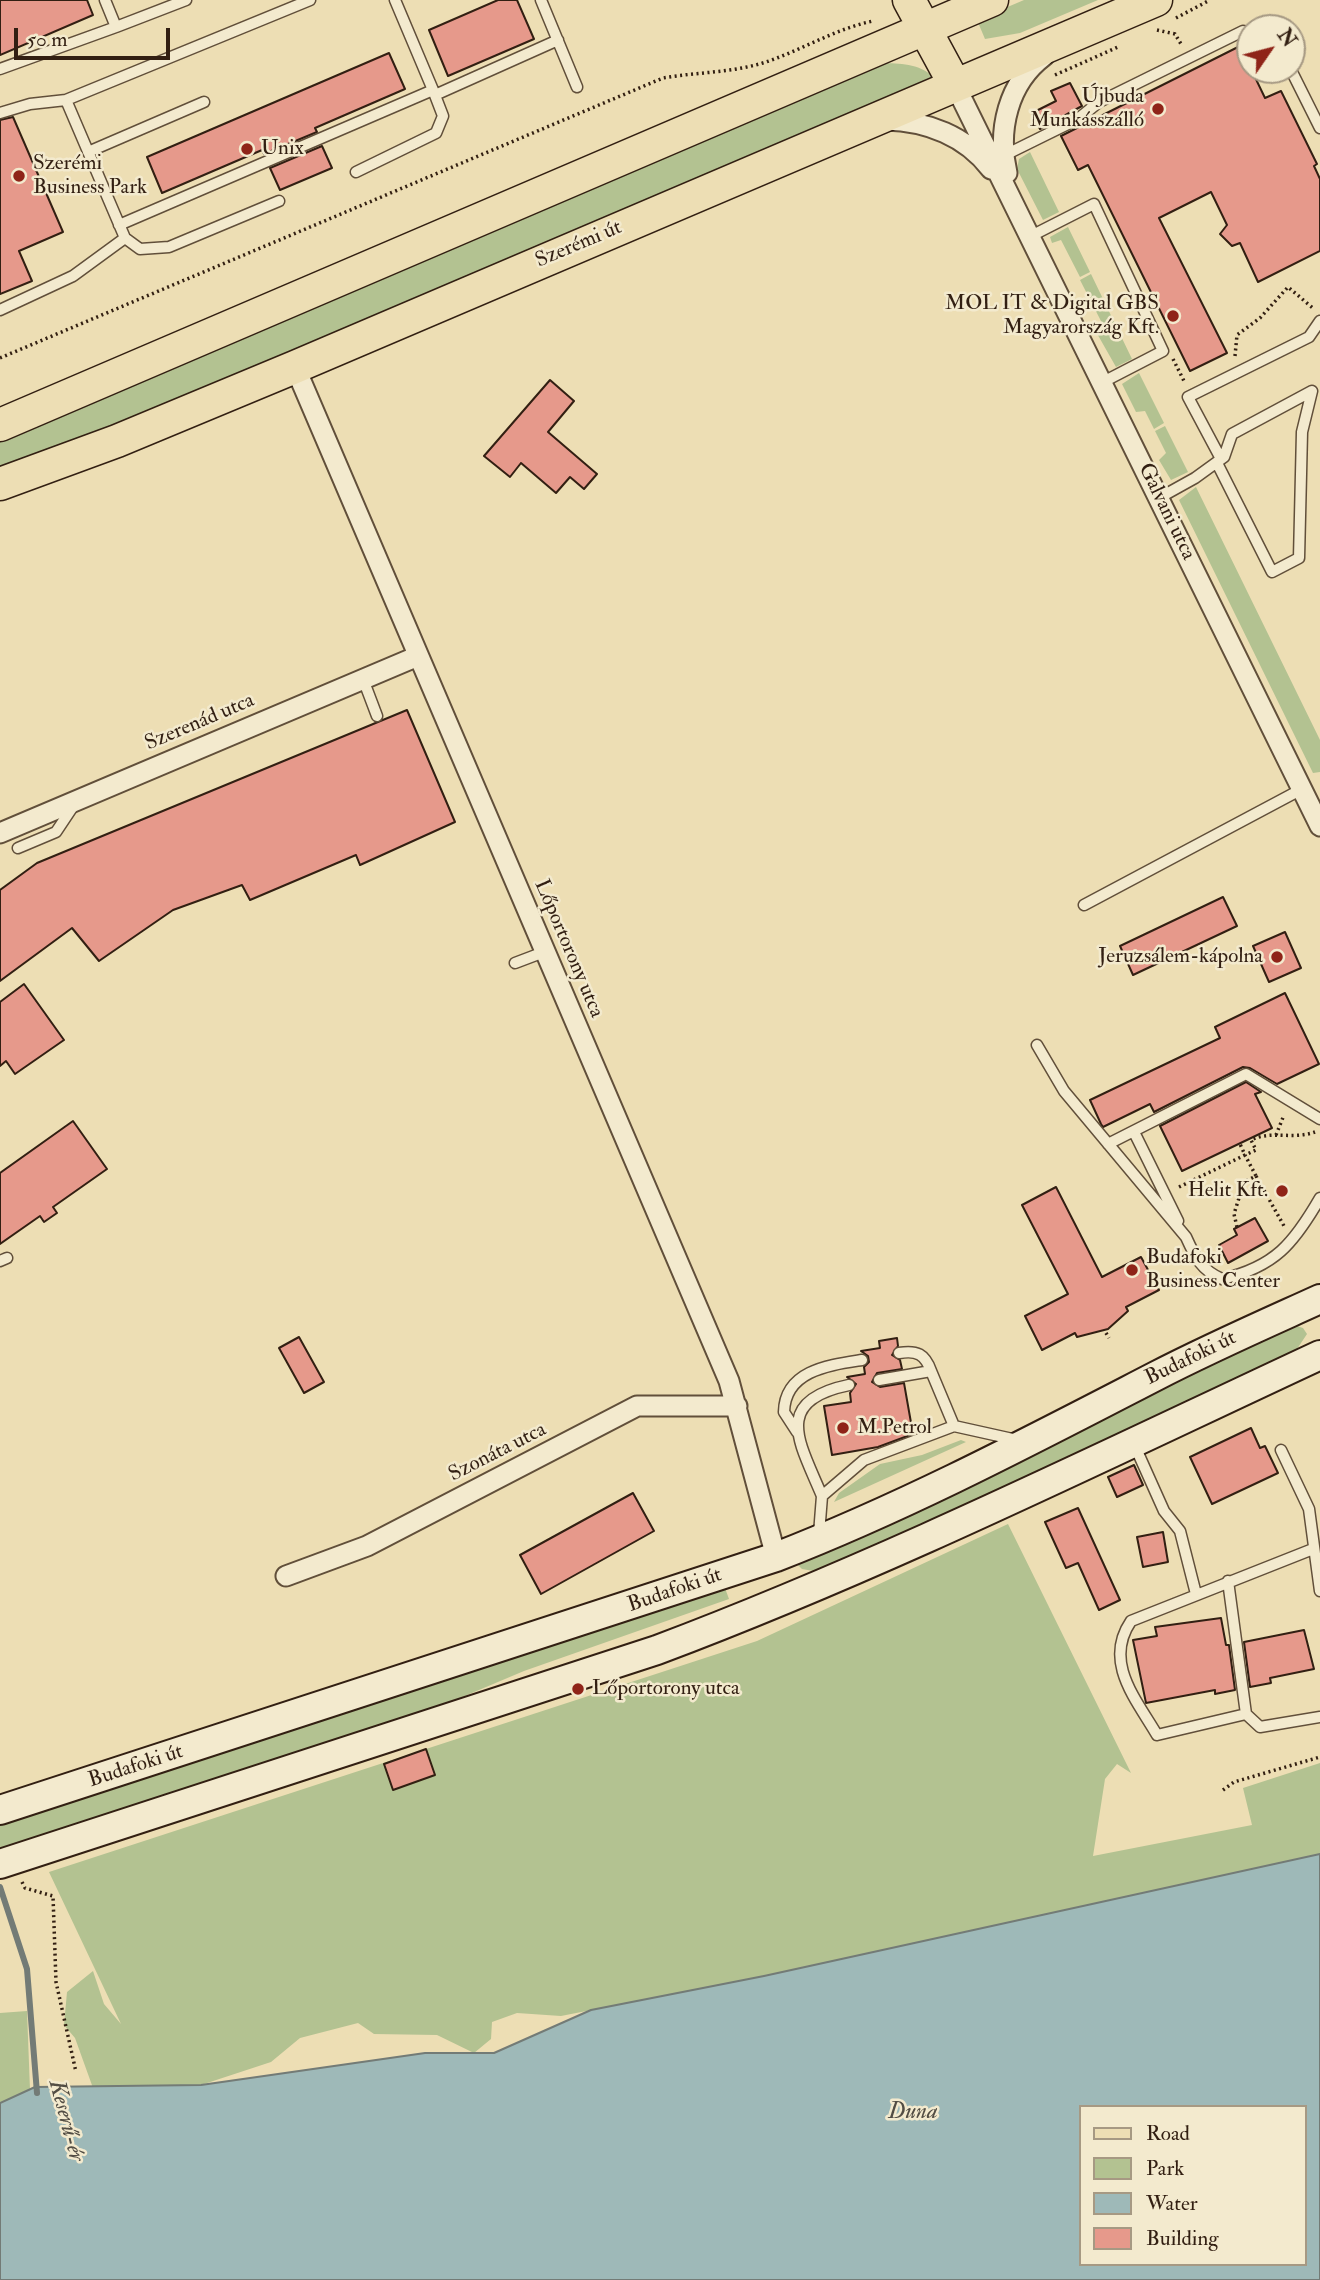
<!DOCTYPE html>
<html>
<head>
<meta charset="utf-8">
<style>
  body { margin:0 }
  #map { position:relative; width:1320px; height:2280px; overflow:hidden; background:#eddeb4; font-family:"IM FELL Double Pica",serif }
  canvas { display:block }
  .legend { position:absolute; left:1079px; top:2105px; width:228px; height:161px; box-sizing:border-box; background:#f3eace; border:2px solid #a69983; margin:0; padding:9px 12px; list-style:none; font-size:21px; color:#321f12 }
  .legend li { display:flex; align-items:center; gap:14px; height:35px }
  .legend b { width:35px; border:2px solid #a69983 }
  .north { position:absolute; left:1236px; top:14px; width:70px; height:70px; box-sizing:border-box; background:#f3eace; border:2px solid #a69983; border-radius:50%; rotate:55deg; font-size:19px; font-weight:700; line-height:28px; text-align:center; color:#321f12 }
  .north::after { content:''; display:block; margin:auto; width:24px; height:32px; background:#8f2418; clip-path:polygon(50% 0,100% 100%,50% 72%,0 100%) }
  .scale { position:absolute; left:14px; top:28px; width:156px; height:32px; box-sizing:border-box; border:4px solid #321f12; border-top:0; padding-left:9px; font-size:21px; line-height:24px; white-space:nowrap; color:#321f12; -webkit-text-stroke:5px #f3eace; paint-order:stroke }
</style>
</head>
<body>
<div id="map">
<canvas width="1320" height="2280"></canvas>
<ul class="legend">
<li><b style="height:9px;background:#eddeb4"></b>Road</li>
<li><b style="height:19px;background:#b3c291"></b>Park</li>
<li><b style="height:19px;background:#9eb9b8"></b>Water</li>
<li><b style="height:19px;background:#e6998b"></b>Building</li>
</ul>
<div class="north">N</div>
<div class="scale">50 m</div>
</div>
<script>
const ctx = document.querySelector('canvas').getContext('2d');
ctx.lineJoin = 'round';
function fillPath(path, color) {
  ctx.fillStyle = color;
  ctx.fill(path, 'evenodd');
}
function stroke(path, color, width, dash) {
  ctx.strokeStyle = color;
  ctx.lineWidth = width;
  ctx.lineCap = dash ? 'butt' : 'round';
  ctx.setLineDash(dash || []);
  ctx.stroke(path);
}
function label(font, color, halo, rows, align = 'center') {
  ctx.font = font + ' "IM FELL Double Pica",serif';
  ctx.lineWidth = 5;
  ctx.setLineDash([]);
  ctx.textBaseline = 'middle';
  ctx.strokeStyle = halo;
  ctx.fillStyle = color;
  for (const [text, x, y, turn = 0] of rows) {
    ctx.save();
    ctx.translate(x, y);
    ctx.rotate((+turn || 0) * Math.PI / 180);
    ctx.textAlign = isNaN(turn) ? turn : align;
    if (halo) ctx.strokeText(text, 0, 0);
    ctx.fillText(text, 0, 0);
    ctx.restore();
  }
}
fillPath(new Path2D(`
  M1024,0H1098L1020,33L985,39L977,20Z
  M877,64C894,62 925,64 934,79L109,432L0,470V438Z
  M1030,152L1059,212L1043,220L1017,169L1019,159Z
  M1068,227L1090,272L1080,277L1061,240L1052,243L1050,237Z
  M1091,274L1132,359L1116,367L1095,330L1102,323L1080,280Z
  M1139,373L1164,423L1154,429L1145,411L1136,412L1122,384Z
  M1165,426L1188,472L1171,480L1159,460L1166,453L1155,431Z
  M1196,487L1320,740V772L1313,773L1179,500Z
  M1294,1325L1303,1328L1307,1334L1295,1352L819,1572L802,1569L796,1563L1087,1427L1195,1371Z
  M961,1440L966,1442L834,1502L839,1493L880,1464L922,1455Z
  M1008,1524L1131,1773L1117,1764L1105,1779L1093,1856L1252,1825L1243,1788L1320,1763V1854L764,1976L561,2016L517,2013L492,2022L491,2039L474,2053L437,2035L374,2034L358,2023L300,2038L271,2062L201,2085L93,2088L75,2038L64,2025L67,1992L93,1971L104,2004L121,2024L49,1872L757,1641Z
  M725,1588L729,1599L524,1671L422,1714L0,1851V1823Z
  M27,2011L30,2090L0,2103V2013Z`), '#b3c291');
const water = new Path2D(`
  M1320,1854V2280H0V2103L35,2087L201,2085L425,2053H494L591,2010L764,1976ZM1080,2107H1304V2264H1080Z`);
fillPath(water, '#9eb9b8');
stroke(water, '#737b76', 2);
stroke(new Path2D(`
  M0,1887L27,1969L37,2093`), '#737b76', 6);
const building = new Path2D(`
  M0,0H87L93,15L0,55Z
  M498,0H517L534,39L448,76L429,30Z
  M1240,46L1265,98L1281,91L1317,164L1314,166L1320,179V251L1258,282L1240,243L1232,246L1220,234L1227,225L1211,192L1159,218L1227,353L1190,371L1088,165L1078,170L1061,136Z
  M389,53L405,89L315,128L317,132L264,154L262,150L162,193L147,157Z
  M1070,83L1082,106L1040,129L1032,113L1056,101L1051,91Z
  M13,117L63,232L19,251L32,281L0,294V120Z
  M322,146L332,168L280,190L270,168Z
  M550,380L574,401L548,432L597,474L584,489L570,477L556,493L521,463L510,477L484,456Z
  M407,710L455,822L360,865L356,855L250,900L242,885L173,910L99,961L72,928L0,981V890L37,863Z
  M1223,897L1237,926L1133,975L1120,946Z
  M1285,932L1301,968L1269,982L1253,946Z
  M24,984L64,1040L15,1074L6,1061L0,1066V1002Z
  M1285,993L1319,1064L1277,1084L1250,1068L1243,1067L1154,1112L1150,1104L1103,1127L1101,1124L1090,1100L1220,1038L1215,1027Z
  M1246,1082L1261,1092L1255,1094L1272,1128L1182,1171L1160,1126Z
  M73,1121L107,1169L53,1207L57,1213L44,1222L40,1216L0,1244V1173Z
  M1056,1187L1102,1277L1141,1257L1159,1290L1126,1307L1128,1311L1108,1329L1077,1337L1075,1333L1042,1350L1025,1316L1068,1294L1022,1205Z
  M1255,1218L1268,1241L1228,1263L1219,1245L1237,1235L1234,1229Z
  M299,1337L324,1382L304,1393L279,1348Z
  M897,1338L898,1346L892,1355L900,1360L902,1369L877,1373L872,1382L880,1387L904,1383L913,1434L878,1447L832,1455L824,1406L851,1402L850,1393L856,1384L847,1377L865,1374L864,1367L869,1362L868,1356L861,1351L880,1348L879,1341Z
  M1251,1428L1260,1448L1265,1446L1278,1473L1212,1504L1190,1457Z
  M1134,1465L1143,1485L1117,1497L1108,1477Z
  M633,1493L654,1531L541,1594L520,1555Z
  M1078,1508L1120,1600L1099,1610L1078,1563L1066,1568L1045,1522Z
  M1163,1532L1168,1562L1143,1567L1137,1537Z
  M1221,1618L1226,1645H1229L1235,1690L1215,1694V1690L1146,1703L1133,1640L1157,1636L1155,1627Z
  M1304,1630L1314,1669L1270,1678L1271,1683L1250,1687L1244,1642Z
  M426,1749L435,1775L393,1790L384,1764Z`);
fillPath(building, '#e6998b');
stroke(building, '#321f12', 2);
const lane = new Path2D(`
  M105,0L116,27L186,0
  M541,0L577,87
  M1268,23L1270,28
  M0,69L116,27
  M1263,70L1264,72
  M1291,70L1320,128
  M435,95L558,40
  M0,113L30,104L66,100L310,0
  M88,152L204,102
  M1003,156L1078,119L1099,102L1243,31L1250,45
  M356,172L436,133L443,116L433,90
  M119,225L433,90L395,0
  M1031,236L1094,204L1163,351L1103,382
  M125,238L140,249L169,247L279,201
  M0,310L73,276L125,238L66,100
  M1221,459L1188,397L1309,337L1320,321
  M1159,498L1195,478L1224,457L1232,434L1312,391L1302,432L1299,558L1272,572L1217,463
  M363,679L377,716
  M18,848L56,832L74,805
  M1084,905L1302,789
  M515,963L544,952
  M1037,1045L1064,1091L1186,1237C1195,1257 1201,1270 1222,1279C1275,1267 1294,1243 1320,1198
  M1134,1132L1178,1221
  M1108,1144L1246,1074L1320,1119
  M0,1261L7,1258
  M899,1353C917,1350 925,1354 931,1371
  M879,1380L931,1371L954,1426
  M797,1432L784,1412C785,1370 830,1365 862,1360
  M1134,1444L1164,1511L1180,1531L1196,1594
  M1281,1450L1309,1509L1320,1591
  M822,1496C800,1443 771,1401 849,1385
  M819,1534L822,1496L864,1460L954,1426L1017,1440
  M1313,1549L1131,1621C1103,1662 1136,1699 1157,1735L1246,1714L1260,1727L1320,1717
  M1228,1581L1246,1714`);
const street = new Path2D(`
  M955,85L1320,826
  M886,120C927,121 966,136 991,169
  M1007,173C997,130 1008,83 1044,56
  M295,367L729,1381L776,1557
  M0,833L418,656
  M286,1576L367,1546L637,1406H737`);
const secondary = new Path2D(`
  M0,1810L776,1557C907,1506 1032,1440 1156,1376C1210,1348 1265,1324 1320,1299
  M0,1864L657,1650C883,1565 1101,1457 1320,1355`);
const primary = new Path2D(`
  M909,0L955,85
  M0,425L992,0
  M0,484L117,441L295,367L1156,0`);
stroke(lane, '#614f3a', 13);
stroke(street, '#614f3a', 23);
stroke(secondary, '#321f12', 32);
stroke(primary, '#321f12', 35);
stroke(new Path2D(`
  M1176,18L1210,0
  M1157,30L1175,34L1181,44
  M1055,75L1118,47
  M1235,356L1237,335L1260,318L1288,287L1314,309
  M0,358L663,78C697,72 732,73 766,62C802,50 835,29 873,21
  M1173,359L1185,383
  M1276,1135L1284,1115
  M1256,1176L1284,1226
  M1179,1187L1245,1155L1240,1144
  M1237,1227L1234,1214L1244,1182L1256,1176L1245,1155L1256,1150L1251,1140C1271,1130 1293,1140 1315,1132
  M1106,1333L1109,1338
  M1223,1790L1234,1782L1320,1757
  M22,1882L25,1888L53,1896L56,1982L76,2072`), '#321f12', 3.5, [2, 3.5]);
stroke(lane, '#f3eace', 10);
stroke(street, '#f3eace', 19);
stroke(secondary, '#f3eace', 28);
stroke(primary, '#eddeb4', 32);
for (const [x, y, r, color] of [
  [1158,109,7,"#8f2418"],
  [247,149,7,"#8f2418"],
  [19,176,7,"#8f2418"],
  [1173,316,7,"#8f2418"],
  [1277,957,7,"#8f2418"],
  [1282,1191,7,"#8f2418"],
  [1132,1270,7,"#8f2418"],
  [843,1428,7,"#8f2418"],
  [578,1689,7,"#8f2418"]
]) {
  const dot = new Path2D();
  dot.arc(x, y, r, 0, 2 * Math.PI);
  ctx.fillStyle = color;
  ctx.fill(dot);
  stroke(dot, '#f3eace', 2.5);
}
label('21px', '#321f12', '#f3eace', [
  ["Újbuda",1144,97,"right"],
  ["Munkásszálló",1144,121,"right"],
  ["Unix",261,149],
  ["Szerémi",33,164],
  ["Business Park",33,188],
  ["MOL IT & Digital GBS",1159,304,"right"],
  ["Magyarország Kft.",1159,328,"right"],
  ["Jeruzsálem-kápolna",1263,957,"right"],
  ["Helit Kft.",1268,1191,"right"],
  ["Budafoki",1146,1258],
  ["Business Center",1146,1282],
  ["M.Petrol",857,1428],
  ["Lőportorony utca",592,1689]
], 'left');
label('21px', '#321f12', '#f3eace', [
  ["Szerémi út",579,245,-23],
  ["Galvani utca",1166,512,64],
  ["Szerenád utca",200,723,-23],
  ["Lőportorony utca",568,949,67],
  ["Budafoki út",1191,1359,-26],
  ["Szonáta utca",498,1453,-27],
  ["Budafoki út",675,1591,-19],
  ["Budafoki út",136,1767,-18]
]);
label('italic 23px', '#524d44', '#f3eace', [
  ["Duna",913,2113],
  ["Keserű-ér",65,2121,75]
]);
</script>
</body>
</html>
